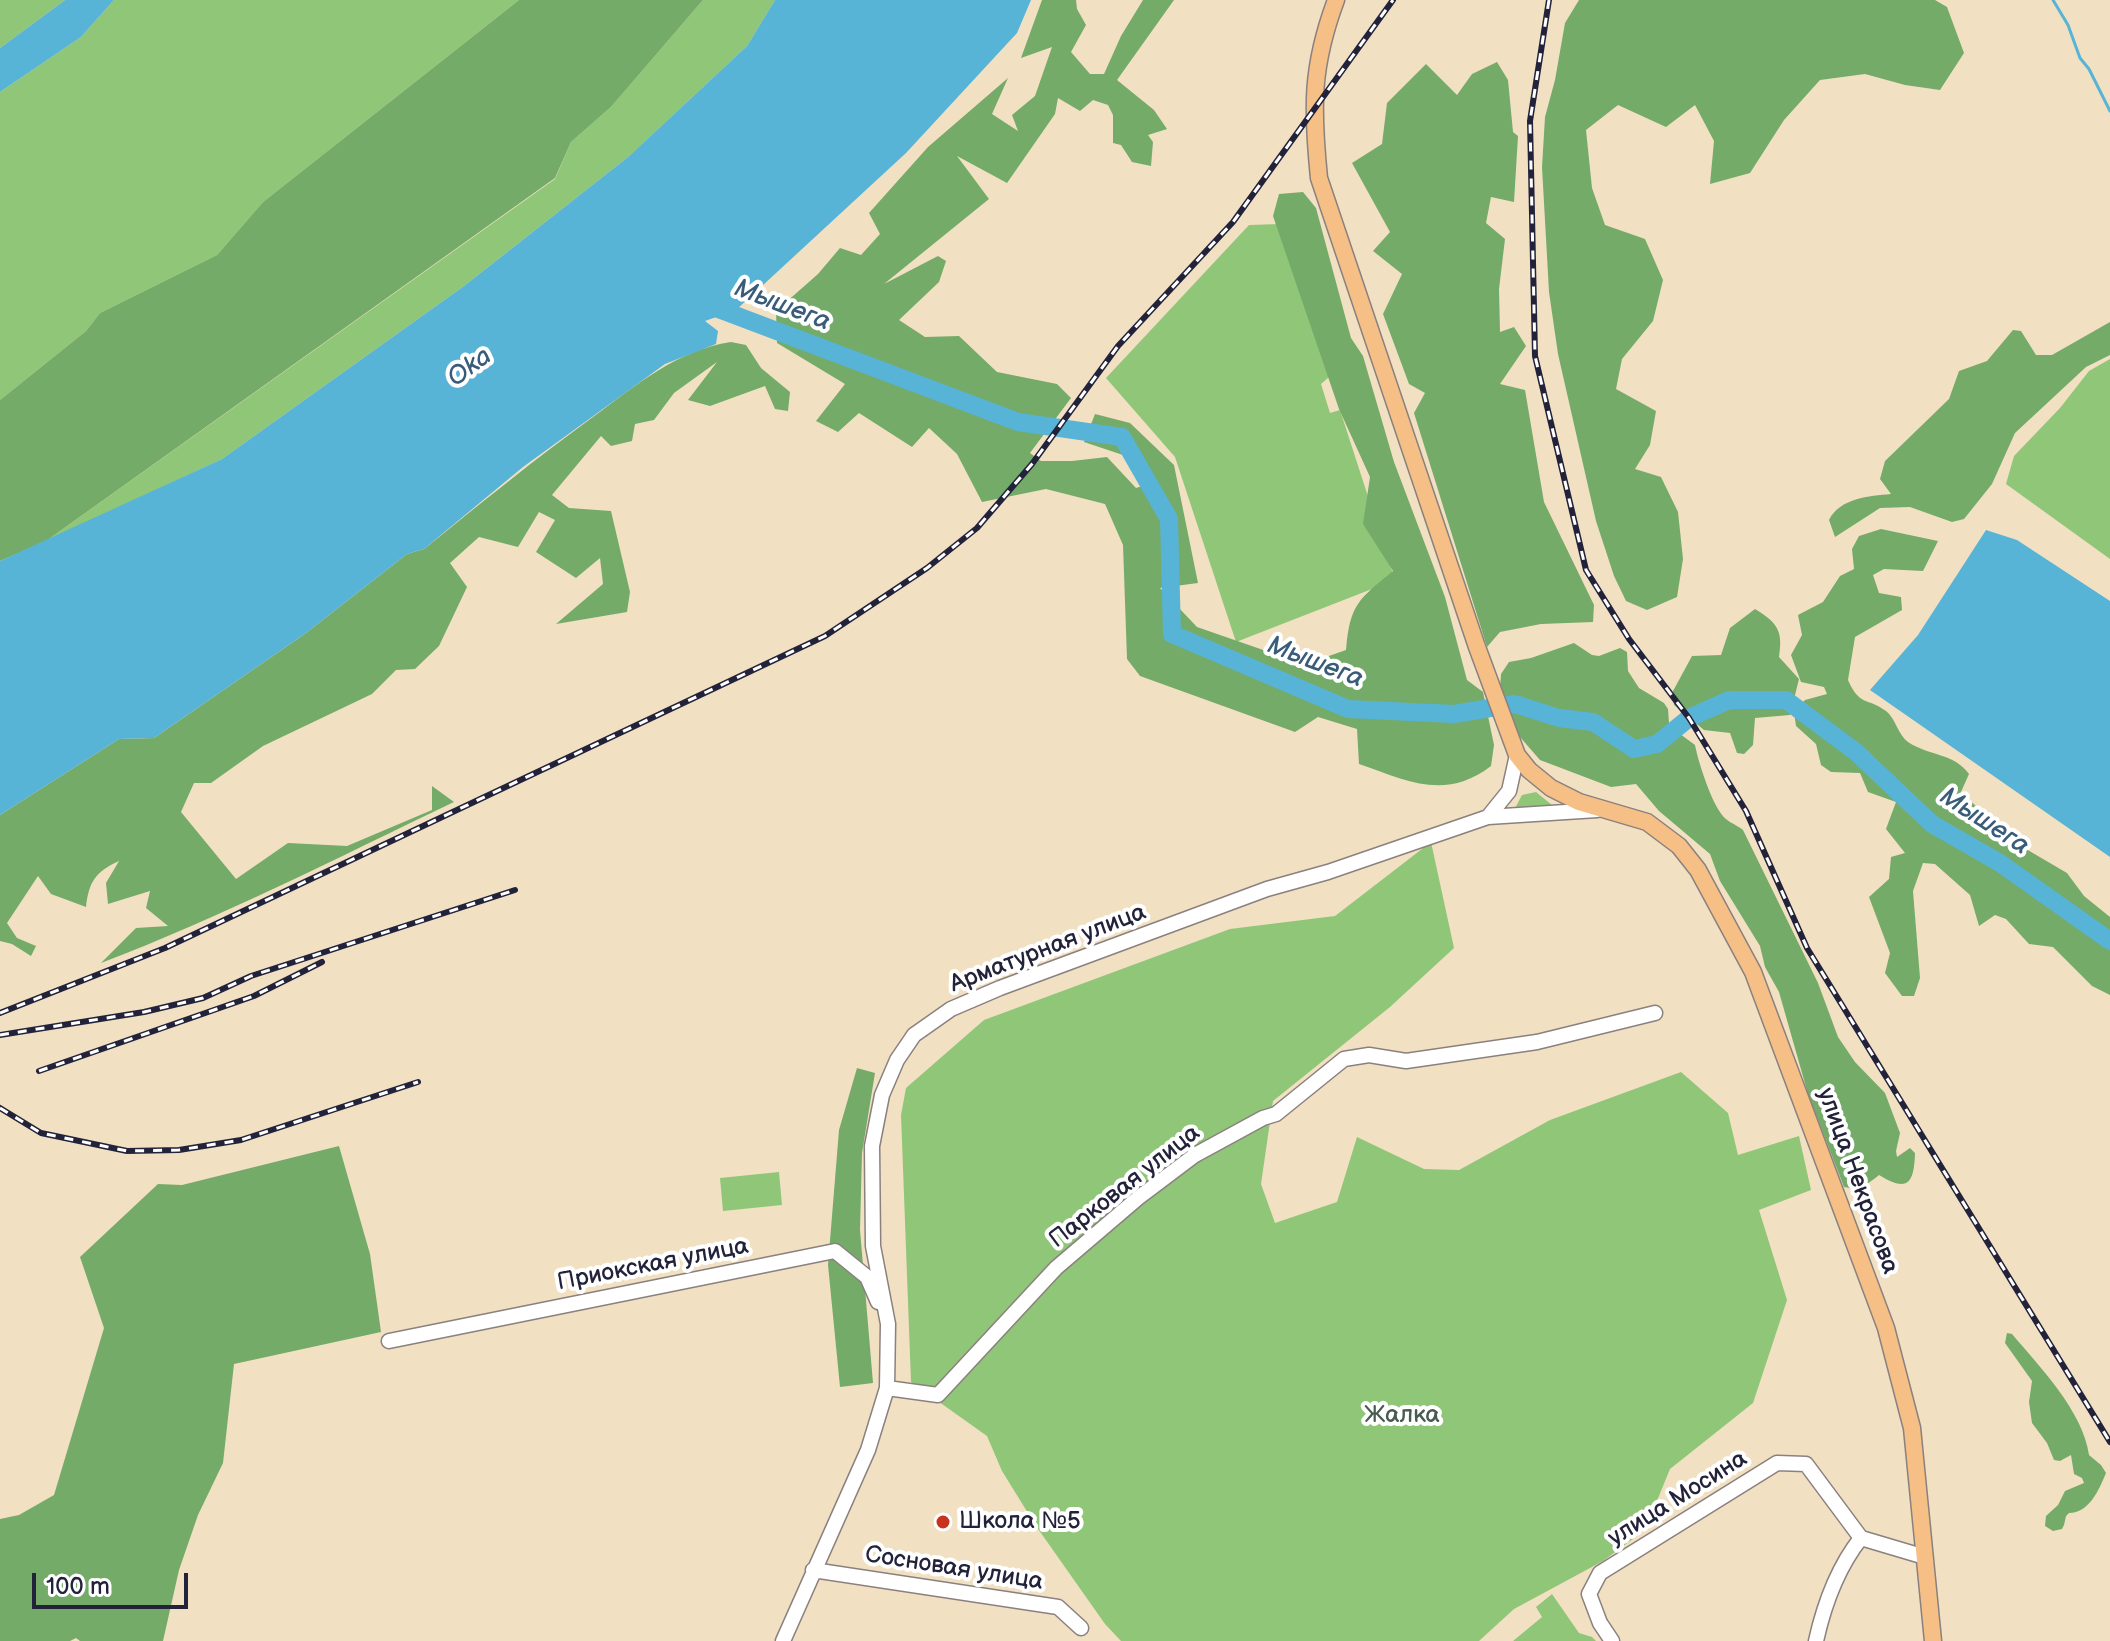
<!DOCTYPE html>
<html>
<head>
<meta charset="utf-8">
<style>
  body { margin:0 }
  #map { position:relative; width:2110px; height:1641px; overflow:hidden; background:#f2e0c3; font-family:"Balsamiq Sans",sans-serif }
  canvas { display:block }
  .scale { position:absolute; left:32px; top:1573px; width:156px; height:36px; box-sizing:border-box; border:4px solid #22223b; border-top:0; padding-left:10px; font-size:24px; line-height:28px; white-space:nowrap; color:#22223b; -webkit-text-stroke:6px #fff; paint-order:stroke }
</style>
</head>
<body>
<div id="map">
<canvas width="2110" height="1641"></canvas>
<div class="scale">100 m</div>
</div>
<script>
const ctx = document.querySelector('canvas').getContext('2d');
ctx.lineJoin = 'round';
function fillPath(path, color) {
  ctx.fillStyle = color;
  ctx.fill(path, 'evenodd');
}
function stroke(path, color, width, dash) {
  ctx.strokeStyle = color;
  ctx.lineWidth = width;
  ctx.lineCap = dash ? 'butt' : 'round';
  ctx.setLineDash(dash || []);
  ctx.stroke(path);
}
function label(font, color, halo, rows, align = 'center') {
  ctx.font = font + ' "Balsamiq Sans",sans-serif';
  ctx.lineWidth = 8;
  ctx.setLineDash([]);
  ctx.textBaseline = 'middle';
  ctx.strokeStyle = halo;
  ctx.fillStyle = color;
  for (const [text, x, y, turn = 0] of rows) {
    ctx.save();
    ctx.translate(x, y);
    ctx.rotate((+turn || 0) * Math.PI / 180);
    ctx.textAlign = isNaN(turn) ? turn : align;
    if (halo) ctx.strokeText(text, 0, 0);
    ctx.fillText(text, 0, 0);
    ctx.restore();
  }
}
fillPath(new Path2D(`
  M0,0H65L0,48Z
  M114,0H519L263,202L217,255L100,313L86,331L0,400V92L81,37Z
  M703,0H775L747,46L628,157L464,286L222,459L46,541L555,179L571,142L611,107Z
  M1280,224L1329,377L1321,384L1330,413L1340,410L1395,580L1236,642L1175,457L1106,378L1249,225Z
  M2110,359V559L2006,484L2014,456L2060,408L2089,371Z
  M1536,792L1552,805L1514,810L1522,795Z
  M1431,842L1454,948L1390,1007L1273,1101L1261,1184L1275,1223L1337,1202L1357,1137L1424,1169L1459,1170L1550,1120L1681,1072L1728,1113L1738,1155L1799,1136L1811,1190L1759,1210L1787,1300L1753,1403L1670,1469L1645,1530L1603,1561L1514,1609L1479,1641H1121L1105,1624L1036,1526L1002,1471L987,1436L911,1382L901,1115L906,1088L984,1020L1230,929L1335,916Z
  M779,1172L782,1205L723,1211L720,1178Z
  M1552,1594L1579,1633L1592,1637L1596,1641H1513L1542,1617L1536,1607Z`), '#90c678');
fillPath(new Path2D(`
  M519,0H703L611,107L571,142L555,178L46,541L0,561V400L86,331L100,313L217,255L263,202Z
  M1042,0H1076L1077,9L1086,25L1071,52L1090,74H1104L1121,36L1143,0H1174L1117,80L1154,110L1167,129L1148,135L1153,142L1151,166L1132,162L1121,145L1113,143V115L1108,105L1093,100L1080,111L1058,98L1055,114L1007,183L957,156L989,199L884,284L938,256L946,261L939,282L899,320L925,337L959,336L997,372L1057,384L1071,398L1030,453L1041,461H1072L1107,457L1136,488L1148,484L1126,456L1084,442L1095,414L1130,423L1174,465L1198,583L1160,588L1197,627L1318,669L1326,657L1346,650C1350,604 1358,600 1393,571L1363,524L1370,477L1339,409L1273,216L1279,194L1303,192L1316,208L1351,338L1363,356L1394,462L1445,597L1467,680L1483,692L1494,745L1491,766C1445,801 1408,781 1359,764L1357,729L1318,717L1295,732L1140,676L1127,659L1123,545L1105,504L1046,489L982,502L957,454L929,428L912,447L859,413L838,432L816,421L845,384L777,343L776,311L818,274L840,248L861,255L880,234L869,213L928,147L1008,78L992,114L1018,131L1012,115L1035,96L1052,47L1021,58Z
  M1579,0H1935L1947,7L1964,53L1940,90L1905,85L1865,74L1820,80L1784,120L1750,173L1710,184L1714,141L1695,105L1666,127L1618,105L1586,130L1592,188L1605,225L1645,239L1663,280L1653,321L1622,359L1616,389L1656,411L1650,445L1635,469L1661,477L1678,512L1683,559L1677,597L1647,610L1626,601L1614,576L1596,521L1558,354L1549,292L1542,167L1545,117L1555,80L1565,23Z
  M1497,62L1508,80L1513,132L1518,136L1514,202L1491,197L1486,223L1505,239L1499,289L1500,332L1514,327L1526,346L1500,384L1525,390L1544,502L1594,605L1593,622L1541,624L1500,632L1487,647L1414,413L1425,393L1409,384L1383,314L1402,274L1373,251L1390,232L1352,163L1382,144L1387,103L1426,64L1457,95L1472,74Z
  M2110,322V355L2086,367L2015,433L1992,484L1964,519L1952,522L1910,507L1880,508L1835,537L1829,520C1840,498 1869,496 1891,494L1880,479L1885,461L1949,399L1959,371L1987,361L2013,330L2021,331L2036,355H2052Z
  M731,342L746,345L761,368L790,392L788,411L775,409L765,386L710,406L688,400L717,362L674,393L654,420L635,424L632,441L611,446L601,436L552,495L569,508L611,511L630,592L627,612L556,624L603,584L600,558L576,578L536,552L555,520L539,512L518,547L479,537L450,563L467,587L439,646L415,669L396,670L372,694L263,746L211,783H194L181,812L236,879L288,843L347,846L432,810V786L454,802C337,858 222,917 101,963L136,928L168,926L146,908L150,891L108,904L106,883L119,861C95,872 89,882 86,907L51,894L38,876L7,923L17,938L36,946L31,956L12,944L0,941V815L119,739L154,738L306,633L407,554L424,549C480,504 535,459 593,417C635,386 677,350 731,342Z
  M1881,529L1938,541L1923,571L1884,569L1873,575L1879,593L1901,597L1902,610L1855,637L1848,680C1860,707 1867,697 1886,711C1896,719 1898,735 1908,742C1929,756 1954,753 1969,774L1961,792L2014,842L2067,873L2084,896L2110,917V995L2092,986L2053,947L2029,944L2006,919L1995,915L1979,926L1970,895L1935,864L1923,863L1913,891L1920,978L1914,996H1902L1885,973L1890,953L1869,897L1889,879L1891,857L1905,853L1886,829L1896,802L1868,792L1860,773L1831,772L1821,765L1816,744L1796,726L1794,712L1805,700L1827,694L1824,687L1801,682L1791,655L1802,635L1798,615L1823,602L1840,576L1854,569L1852,549L1859,536Z
  M1755,609C1778,623 1783,631 1779,657L1799,679L1790,715L1755,718L1753,745L1744,754L1737,753L1730,733L1704,730L1674,705L1673,691L1692,656L1721,655L1730,628Z
  M1574,643L1592,655L1599,656L1620,648L1627,652L1628,671L1639,688L1664,703L1668,709L1669,723L1672,728L1695,745C1698,761 1713,809 1726,819C1732,824 1737,825 1743,830L1818,983L1838,1037L1855,1062L1885,1093L1900,1133L1896,1151L1897,1157L1910,1148L1915,1153C1914,1185 1907,1192 1879,1175C1868,1184 1859,1191 1844,1187L1808,1094L1779,992L1765,967L1760,946L1720,881L1710,854L1659,811L1636,784L1611,787L1540,760L1513,729L1500,689L1501,674L1509,662L1531,658Z
  M857,1068L875,1073L862,1153L860,1230L873,1383L840,1387L828,1265L839,1130Z
  M339,1146L370,1254L381,1332L234,1364L223,1463L198,1515L179,1570L163,1641H80L76,1638L70,1641H0V1519L19,1515L54,1495L104,1328L80,1257L158,1184L182,1185Z
  M2007,1333L2012,1334C2039,1366 2083,1411 2089,1455L2101,1465L2106,1473C2099,1490 2089,1513 2069,1513L2066,1516L2064,1525L2062,1529L2053,1531L2045,1526L2046,1516L2058,1505L2065,1491L2084,1483L2082,1478L2074,1474L2071,1455L2060,1461L2054,1460L2047,1443L2032,1423L2029,1402L2032,1381L2005,1343Z`), '#74ab68');
fillPath(new Path2D(`
  M65,0H114L81,37L0,92V48Z
  M775,0H1031L1017,33L906,153L736,310L705,321L718,331L716,344L665,364L523,467L424,549L407,554L306,633L154,738L119,739L0,815V561L222,459L464,286L628,157L747,46Z
  M1986,530L2017,540L2110,601V857L1870,690L1918,635Z`), '#58b4d6');
stroke(new Path2D(`
  M2053,0L2068,25L2080,58L2089,69L2110,111`), '#58b4d6', 3);
stroke(new Path2D(`
  M708,305L1018,422L1122,437L1169,519L1172,634L1348,709L1454,714L1515,704L1559,718L1593,722L1634,749L1657,744L1689,718L1729,700H1786L1856,752L1932,824L2000,863L2110,941`), '#58b4d6', 18);
const minor = new Path2D(`
  M1488,817L1509,791L1517,755
  M389,1341L835,1251L867,1277L878,1302
  M887,1388L938,1395L1056,1268L1138,1198L1195,1155L1263,1118L1276,1114L1344,1059L1369,1055L1406,1061L1537,1042L1655,1013
  M1861,1538L1925,1557
  M813,1570L1058,1607L1081,1628
  M783,1641L868,1450L887,1388L888,1324L873,1246L872,1146L882,1095L897,1060L914,1035L951,1009L1000,988L1267,889L1328,872L1488,817L1597,810
  M1612,1641L1600,1623L1589,1594L1600,1573L1777,1463L1806,1464L1861,1538C1838,1567 1824,1605 1816,1641`);
const major = new Path2D(`
  M1336,0C1311,67 1312,108 1319,178L1477,647L1517,755L1529,770L1551,788L1579,802L1647,822L1679,846L1698,870L1753,972L1886,1328L1912,1428L1933,1641`);
stroke(minor, '#8a817f', 17);
stroke(major, '#8a817f', 19);
stroke(minor, '#fff', 14);
stroke(major, '#f5bf86', 16);
const rail = new Path2D(`
  M1549,0L1530,121L1535,356L1586,570L1629,639L1689,718L1746,811L1807,948L2110,1442
  M0,1013L165,948L825,636L927,568L977,528L1032,464L1118,346L1233,222L1393,0
  M0,1035L144,1012L203,998L251,976L515,890
  M39,1071L254,996L322,962
  M0,1108L41,1133L127,1151L179,1150L241,1140L418,1082`);
stroke(rail, '#22223b', 6);
stroke(rail, '#fff', 3, [9]);
for (const [x, y, r, color] of [
  [943,1522,8,"#c8321e"]
]) {
  const dot = new Path2D();
  dot.arc(x, y, r, 0, 2 * Math.PI);
  ctx.fillStyle = color;
  ctx.fill(dot);
  stroke(dot, '#fff', 3);
}
label('24px', '#22223b', '#fff', [
  ["Арматурная улица",1048,949,-21],
  ["улица Некрасова",1857,1181,70],
  ["Парковая улица",1125,1187,-38],
  ["Приокская улица",653,1265,-11],
  ["улица Мосина",1678,1499,-32],
  ["Сосновая улица",954,1569,9]
]);
label('24px', '#485b50', '#fff', [
  ["Жалка",1402,1416]
]);
label('24px', '#22223b', '#fff', [
  ["Школа №5",959,1522]
], 'left');
label('italic 26px', '#385c79', '#fff', [
  ["Мышега",782,306,21],
  ["Oka",470,368,-36],
  ["Мышега",1315,663,21],
  ["Мышега",1984,822,33]
]);
</script>
</body>
</html>
